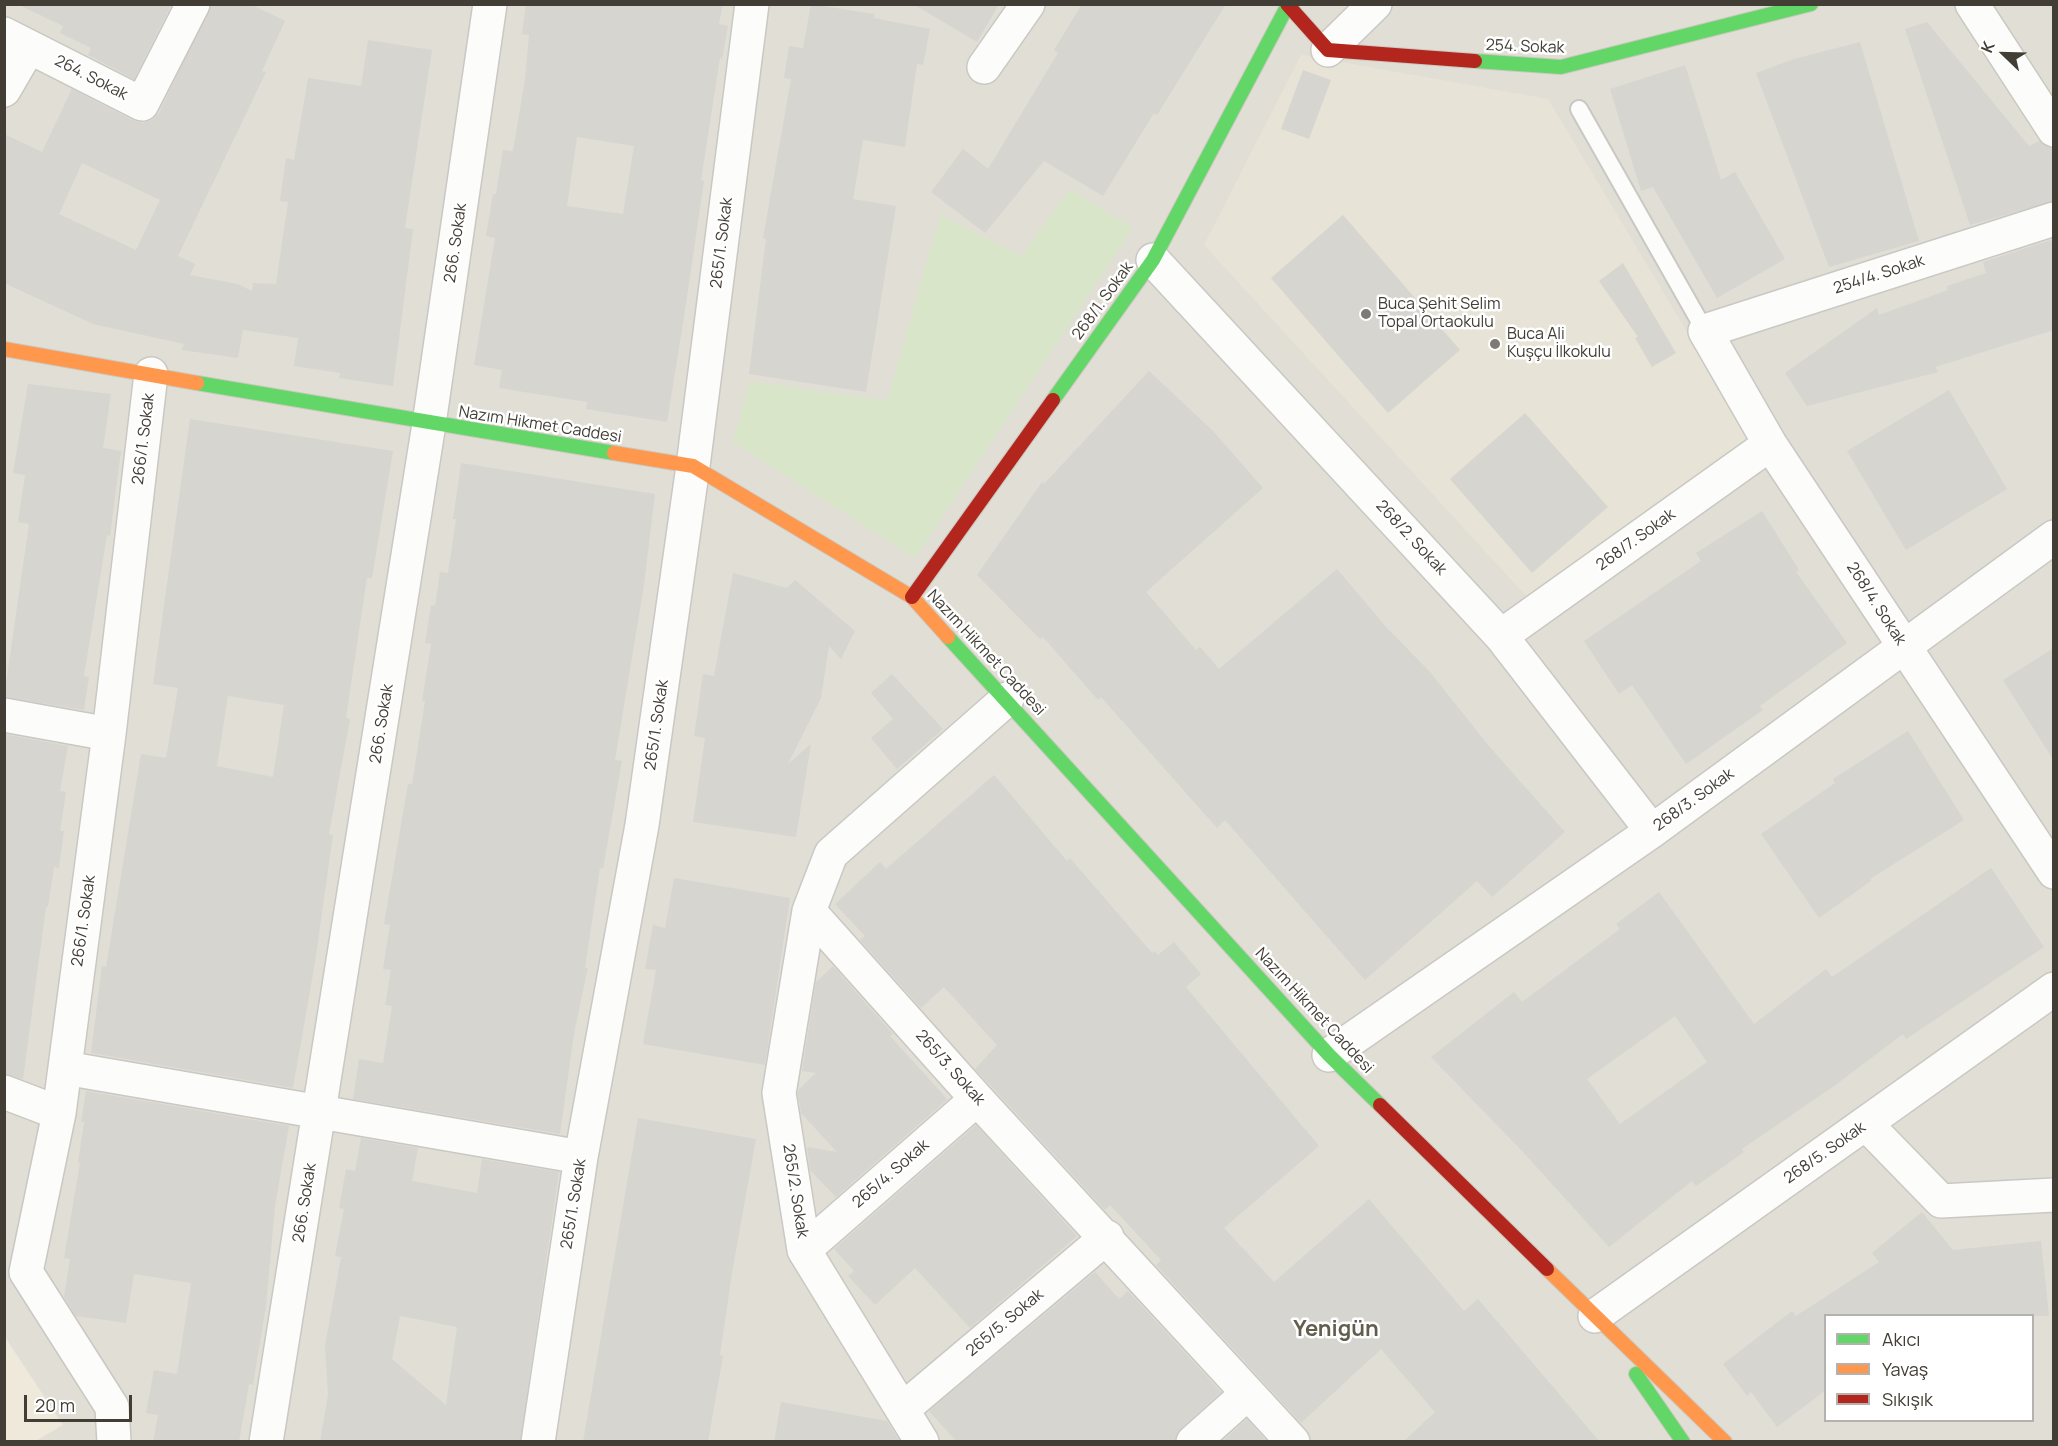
<!DOCTYPE html>
<meta charset="utf-8">
<style>
body{margin:0}
#map{position:relative;width:2058px;height:1446px;overflow:hidden;background:#edece7;font-family:Manrope,sans-serif}
canvas{display:block}
.frame{position:absolute;inset:0;border:6px solid #423e35;pointer-events:none}
.legend{position:absolute;left:1824px;top:1314px;width:210px;height:108px;box-sizing:border-box;background:#fff;border:2px solid #b3b2ae;margin:0;padding:8px 10px;list-style:none;font-size:18px;color:#423e35}
.legend li{display:flex;align-items:center;gap:12px;height:30px}
.legend b{width:30px;border:2px solid #b3b2ae}
.north{position:absolute;left:1974px;top:24px;width:60px;height:60px;-webkit-text-stroke:4px #fff;paint-order:stroke;rotate:293deg;font-size:16px;font-weight:700;line-height:24px;text-align:center;color:#423e35}
.north::after{content:'';display:block;margin:auto;width:21px;height:27px;background:#423e35;clip-path:polygon(50% 0,100% 100%,50% 72%,0 100%)}
.scale{position:absolute;left:24px;top:1395px;width:108px;height:27px;box-sizing:border-box;border:3px solid #423e35;border-top:0;padding-left:8px;font-size:18px;line-height:21px;white-space:nowrap;color:#423e35;-webkit-text-stroke:4px #fff;paint-order:stroke}
</style>
<div id="map">
<canvas width="2058" height="1446"></canvas>
<div class="frame"></div>
<ul class="legend">
<li><b style="height:8px;background:#63d668"></b>Akıcı</li>
<li><b style="height:8px;background:#ff974d"></b>Yavaş</li>
<li><b style="height:8px;background:#b3261e"></b>Sıkışık</li>
</ul>
<div class="north">K</div>
<div class="scale">20 m</div>
</div>
<script>
const context = document.querySelector('canvas').getContext('2d');
context.lineJoin = 'round';
function paint(path, color) { context.fillStyle = color; context.fill(path, 'evenodd'); }
const toPath = rows => new Path2D(rows.map(r => 'M' + r).join(''));
function trace(path, color, width, dash) { context.strokeStyle = color; context.lineWidth = width; context.lineCap = dash ? 'butt' : 'round'; context.setLineDash(dash || []); context.stroke(path); }
function drawText(font, color, halo, rows, align = 'center') {
  context.font = font + ' Manrope,sans-serif'; context.lineWidth = 5; context.setLineDash([]); context.textBaseline = 'middle'; context.strokeStyle = halo; context.fillStyle = color; for (const [text, x, y, turn = 0] of rows) {
    context.save(); context.translate(x, y); context.rotate((+turn || 0) * Math.PI / 180); context.textAlign = isNaN(turn) ? turn : align; if (halo) context.strokeText(text, 0, 0); context.fillText(text, 0, 0); context.restore();
  }
}
const residential = toPath([
 [5,5,2053,5,2053,1441,5,1442],
 [1826,1316,2032,1316,2032,1420,1826,1420]
]);
const commercial = toPath([
 [5,1337,63,1425,36,1441,5,1441]
]);
const education = toPath([
 [1301,55,1548,99,1754,444,1527,597,1204,245]
]);
const green = toPath([
 [1070,189,1133,228,915,558,733,442,750,381,887,401,940,215,1021,256]
]);
const building = toPath([
 [17,4,172,4,134,79,88,55,91,48,60,33,63,26],
 [211,4,250,4,285,21,262,71,266,72,178,256,195,264,190,275,238,284,252,291,253,283,276,284,288,202,280,201,286,158,294,160,308,78,361,86,368,40,432,50,405,228,413,229,393,386,339,378,340,373,294,366,298,338,243,330,238,358,182,350,184,344,93,324,4,283,4,134,42,152,72,89,134,121,142,123,152,120,159,113],
 [82,163,160,200,136,250,59,214],
 [526,4,723,4,719,24,728,26,722,59,720,58,701,180,704,181,684,317,667,422,586,409,587,402,499,388,502,370,474,365,495,238,486,236,493,194,496,194,503,150,513,151,525,79,529,35,522,34],
 [577,137,634,146,623,214,567,206],
 [811,4,874,14,874,18,930,29,923,65,917,64,905,147,863,140,853,199,896,206,866,392,749,374,766,239,763,238,791,79,784,78,789,46,803,48],
 [913,4,999,4,977,42],
 [1082,4,1226,4,1157,115,1154,113,1103,196,1044,161,985,233,931,192,963,149,988,169,1058,53,1054,50],
 [1927,22,2029,146,2039,141,2054,148,2054,201,1970,225,1905,29],
 [1860,42,1919,241,1829,267,1756,73,1794,59],
 [1685,65,1721,180,1735,172,1785,259,1717,298,1653,187,1641,191,1610,89],
 [1303,70,1331,80,1309,139,1281,129],
 [1343,215,1460,350,1388,413,1271,278],
 [2054,239,2054,330,1935,367,1938,372,1807,406,1785,373,1877,308,1879,315,1948,290,1947,286,1986,273,1983,262],
 [1623,263,1676,353,1652,367,1635,338,1638,337,1599,281],
 [1149,371,1212,430,1263,488,1146,592,1196,650,1200,647,1219,669,1337,569,1387,628,1430,672,1488,745,1565,832,1492,897,1477,881,1365,980,1225,820,1217,828,1101,697,1098,700,1043,637,1040,639,977,575,1042,482,1044,484],
 [28,384,111,394,103,448,121,451,110,536,107,535,84,676,89,677,84,710,4,697,29,524,18,522,25,475,13,473],
 [1949,390,2007,489,1906,550,1847,451],
 [1525,413,1608,507,1532,573,1450,479],
 [190,419,393,451,372,578,367,578,346,718,350,719,329,834,333,835,315,962,293,1088,91,1053,102,966,106,967,141,754,166,758,178,688,153,684],
 [228,696,284,705,273,777,217,766],
 [461,463,655,494,644,585,615,760,622,761,603,869,600,868,585,968,588,968,574,1033,560,1134,353,1099,359,1059,383,1063,392,1006,385,1005,391,970,383,969,390,925,384,924,408,784,412,784,425,701,422,701,431,644,425,643,431,605,435,606,440,572,448,573,456,519,453,519],
 [1762,511,1799,570,1796,572,1847,643,1760,706,1763,710,1686,764,1632,685,1619,694,1584,641,1701,561,1696,553],
 [733,573,787,588,795,580,855,631,841,659,829,646,821,698,788,764,811,744,796,837,693,822,705,738,694,736,703,674,714,676],
 [2054,648,2054,761,2003,680],
 [892,674,943,729,897,769,871,738,893,719,871,693],
 [1908,731,1964,820,1870,879,1871,881,1819,918,1761,834,1835,783,1833,779],
 [4,734,68,746,60,791,66,792,60,831,64,831,59,868,54,867,48,907,46,907,23,1079,4,1074],
 [994,775,1067,861,1070,858,1152,953,1155,951,1158,955,1174,942,1201,974,1186,987,1319,1146,1224,1228,1274,1282,1369,1199,1464,1311,1478,1299,1600,1442,1403,1442,1435,1412,1381,1349,1301,1423,1156,1265,1161,1260,1110,1205,1105,1210,991,1086,975,1069,997,1045,944,987,921,1008,860,940,865,936,835,904,880,862,886,869],
 [1991,868,2044,947,1906,1039,1903,1034,1834,1086,1742,1149,1744,1152,1696,1186,1692,1181,1609,1247,1523,1152,1431,1057,1514,992,1522,1002,1620,929,1616,924,1659,892,1754,1024,1826,969,1832,977],
 [1675,1016,1707,1062,1620,1124,1587,1079],
 [674,878,790,898,765,1065,643,1044,656,970,645,969,653,925,665,928],
 [833,966,893,1034,890,1036,947,1099,950,1097,836,1197,810,1170,807,1147,837,1152,801,1113,798,1093,799,1089,816,1073,802,1071,816,982],
 [86,1091,289,1126,275,1206,266,1306,253,1385,249,1384,239,1442,153,1442,158,1415,146,1413,154,1370,177,1374,191,1283,134,1274,126,1323,76,1316,64,1297,70,1259,64,1258,80,1163,78,1163,84,1122,81,1122],
 [638,1118,756,1139,732,1273,720,1355,723,1356,708,1442,583,1442],
 [976,1125,1077,1236,970,1328,915,1268,875,1305,848,1276,854,1271,834,1249],
 [361,1138,418,1148,412,1181,477,1193,482,1159,559,1172,520,1442,320,1442,328,1395,325,1346,341,1257,335,1256,344,1209,339,1208,346,1169,355,1171],
 [400,1316,457,1327,446,1405,392,1359],
 [1922,1212,1953,1250,2041,1241,2049,1316,1826,1316,1826,1390,1777,1427,1751,1392,1747,1396,1723,1364,1792,1311,1796,1316,1879,1262,1872,1253],
 [1095,1272,1119,1299,1128,1291,1221,1392,1181,1428,1175,1442,957,1442,929,1411],
 [781,1402,887,1421,900,1442,774,1442],
 [1247,1419,1267,1442,1222,1442]
]);
const lane = toPath([
 [1579,109,1705,331]
]);
const street = toPath([
 [1972,4,2054,130],
 [4,34,142,104,193,4],
 [1328,50,1375,4],
 [984,67,1028,4],
 [4,90,29,47],
 [2054,219,1705,331,1770,444,2054,872],
 [1153,260,1501,636,1652,831],
 [1501,636,1770,444],
 [1007,699,831,854,809,911,977,1099,1293,1442],
 [4,715,109,734],
 [809,911,779,1093,804,1250,922,1442],
 [1329,1055,1652,831,2054,537],
 [65,1068,581,1157],
 [4,1092,59,1113],
 [1866,1124,1941,1201,2054,1195],
 [804,1250,977,1099],
 [1595,1316,2054,989],
 [903,1409,1107,1237],
 [114,1442,112,1407,26,1272,59,1113,109,734,151,374],
 [266,1442,429,424,490,4],
 [538,1442,581,1157,642,825,693,466,752,4],
 [1193,1442,1248,1393]
]);
const fast = toPath([
 [1475,61,1561,67,1811,4],
 [197,383,614,453],
 [1053,400,1153,260,1288,5],
 [948,637,1329,1055,1380,1105],
 [1636,1374,1683,1442]
]);
const slow = toPath([
 [4,349,197,383],
 [614,453,693,466,912,597,948,637],
 [1547,1269,1725,1442]
]);
const jam = toPath([
 [1287,4,1328,50,1475,61],
 [912,597,1053,400],
 [1380,1105,1547,1269]
]);
const markers = [
 [1366,314,6,"#7e7b73"],
 [1495,344,6,"#7e7b73"]
];
const streetNames = [
 ["254. Sokak",1525,47,2],
 ["264. Sokak",91,78,27],
 ["266. Sokak",456,243,-82],
 ["265/1. Sokak",722,243,-83],
 ["254/4. Sokak",1879,275,-18],
 ["268/1. Sokak",1103,301,-54],
 ["Nazım Hikmet Caddesi",540,425,9],
 ["266/1. Sokak",144,439,-83],
 ["268/2. Sokak",1411,538,47],
 ["268/7. Sokak",1636,540,-36],
 ["268/4. Sokak",1876,604,57],
 ["Nazım Hikmet Caddesi",986,653,47],
 ["266. Sokak",382,724,-81],
 ["265/1. Sokak",657,725,-82],
 ["268/3. Sokak",1694,800,-36],
 ["266/1. Sokak",84,921,-82],
 ["Nazım Hikmet Caddesi",1314,1011,47],
 ["265/3. Sokak",950,1068,48],
 ["268/5. Sokak",1825,1153,-35],
 ["265/4. Sokak",891,1174,-41],
 ["265/2. Sokak",795,1191,81],
 ["266. Sokak",305,1203,-81],
 ["265/1. Sokak",574,1204,-81],
 ["265/5. Sokak",1005,1323,-40]
];
const poiNames = [
 ["Buca Şehit Selim",1378,305],
 ["Topal Ortaokulu",1378,323],
 ["Buca Ali",1507,335],
 ["Kuşçu İlkokulu",1507,353]
];
const districtNames = [
 ["Yenigün",1336,1330]
];
paint(residential, '#e1ded5');
paint(commercial, '#efe9db');
paint(education, '#e7e4d7');
paint(green, '#d8e5c9');
paint(building, '#d6d5d0');
trace(lane, '#c9c8c3', 20);
trace(street, '#c9c8c3', 36);
trace(fast, '#cbc9bf', 16);
trace(slow, '#cbc9bf', 16);
trace(jam, '#cbc9bf', 16);
trace(lane, '#fcfcfb', 16);
trace(street, '#fcfcfb', 33);
trace(fast, '#63d668', 14);
trace(slow, '#ff974d', 14);
trace(jam, '#b3261e', 14);
for (const [x, y, r, color] of markers) { const dot = new Path2D(); dot.arc(x, y, r, 0, 2 * Math.PI); context.fillStyle = color; context.fill(dot); trace(dot, '#fff', 2); }
drawText('16px', '#423e35', '#fff', streetNames);
drawText('16px', '#423e35', '#fff', poiNames, 'left');
drawText('bold 22px', '#635d4d', '#fff', districtNames);
</script>
